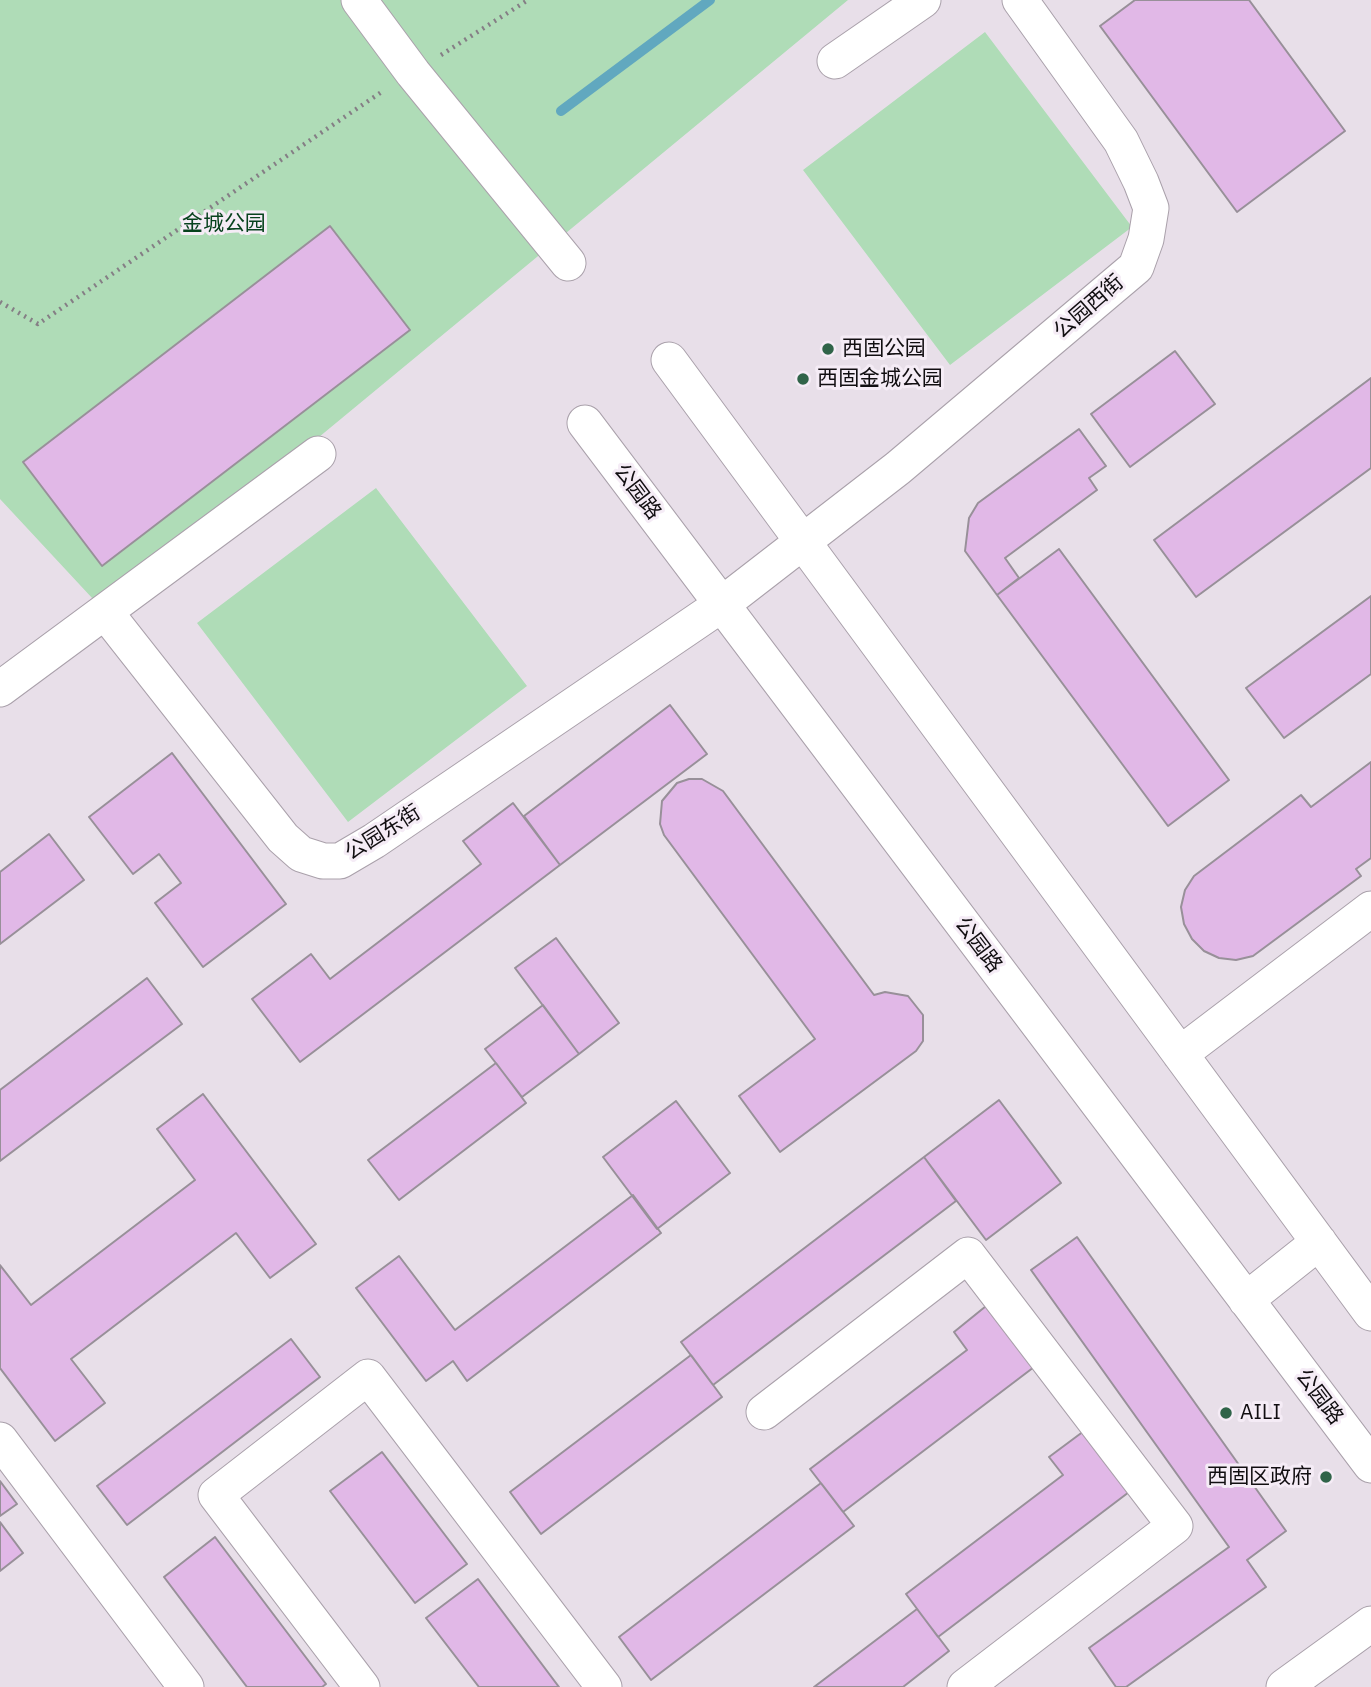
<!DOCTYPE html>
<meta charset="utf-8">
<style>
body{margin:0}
canvas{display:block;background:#e8dfe9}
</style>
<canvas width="1371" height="1687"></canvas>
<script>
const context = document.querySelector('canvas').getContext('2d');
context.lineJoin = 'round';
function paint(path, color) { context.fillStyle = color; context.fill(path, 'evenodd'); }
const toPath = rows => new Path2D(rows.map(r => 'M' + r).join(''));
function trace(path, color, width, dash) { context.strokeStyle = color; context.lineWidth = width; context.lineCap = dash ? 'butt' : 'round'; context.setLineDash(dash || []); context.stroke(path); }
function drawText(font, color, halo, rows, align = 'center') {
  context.font = font + ' "IBM Plex Sans","Noto Sans SC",sans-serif'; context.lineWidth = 6; context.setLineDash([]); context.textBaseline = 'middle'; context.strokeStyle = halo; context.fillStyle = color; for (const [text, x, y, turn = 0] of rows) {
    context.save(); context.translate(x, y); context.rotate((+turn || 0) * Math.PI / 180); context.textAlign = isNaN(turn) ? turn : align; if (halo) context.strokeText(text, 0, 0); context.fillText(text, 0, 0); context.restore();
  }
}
const green = toPath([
 [0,0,848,0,106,613,0,499],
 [985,32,1132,227,950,365,803,170],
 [376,488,527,686,348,822,197,623]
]);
const stream = toPath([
 [561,111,710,0]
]);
const building = toPath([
 [1135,0,1249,0,1345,131,1237,212,1100,26,1135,0],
 [330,226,410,330,102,566,23,462,330,226],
 [1175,351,1215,404,1130,467,1091,414,1175,351],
 [1371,378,1371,468,1196,597,1154,540,1371,378],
 [1079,429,1106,466,1089,478,1097,490,1005,558,1019,578,997,595,965,551,969,518,978,503,1079,429],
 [1059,549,1229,780,1168,826,997,595,1059,549],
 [1371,596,1371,674,1284,738,1246,688,1371,596],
 [670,705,707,754,560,865,524,816,670,705],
 [172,753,286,904,203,967,155,903,181,883,159,854,133,874,89,817,172,753],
 [1371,762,1371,858,1356,869,1361,876,1253,956,1236,960,1219,958,1204,951,1192,939,1184,924,1181,907,1185,890,1194,876,1301,795,1311,807,1371,762],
 [689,779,702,779,723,791,874,995,885,992,908,996,923,1015,923,1041,916,1051,780,1152,739,1096,815,1039,664,835,660,824,662,801,677,783,689,779],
 [513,803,560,865,300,1062,252,999,311,954,330,979,481,864,463,841,513,803],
 [49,834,84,880,0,944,0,872,49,834],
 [556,938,619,1023,579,1054,515,968,556,938],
 [147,978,182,1024,0,1161,0,1090,147,978],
 [543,1005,579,1054,522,1097,485,1049,543,1005],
 [496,1063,526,1103,399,1200,368,1160,496,1063],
 [203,1094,316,1244,270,1278,236,1233,71,1359,105,1403,55,1441,0,1368,0,1265,31,1305,195,1180,157,1129,203,1094],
 [999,1100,1061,1183,986,1240,924,1157,999,1100],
 [676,1101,730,1173,657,1229,603,1157,676,1101],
 [924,1157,956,1201,713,1385,681,1342,924,1157],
 [633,1195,661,1233,467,1381,453,1361,426,1381,356,1288,399,1256,455,1330,633,1195],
 [1077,1237,1286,1531,1247,1560,1266,1587,1126,1687,1116,1687,1089,1648,1229,1547,1031,1270,1077,1237],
 [991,1302,1038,1364,843,1512,810,1469,967,1350,954,1332,991,1302],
 [291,1339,320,1377,127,1525,97,1486,291,1339],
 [691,1355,722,1397,541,1534,510,1492,691,1355],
 [1088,1428,1133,1489,938,1637,906,1594,1063,1475,1049,1457,1088,1428],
 [382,1452,467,1564,415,1603,330,1491,382,1452],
 [0,1481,17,1504,0,1516,0,1481],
 [821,1483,854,1526,651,1680,619,1637,821,1483],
 [0,1522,23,1553,0,1571,0,1522],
 [215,1537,326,1684,322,1687,247,1687,164,1577,215,1537],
 [478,1579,559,1687,479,1687,426,1618,478,1579],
 [917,1609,949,1651,903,1687,814,1687,917,1609]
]);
const path = toPath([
 [441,55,528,0],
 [0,302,38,324,383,91]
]);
const minor = toPath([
 [359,0,413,73,568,263],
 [835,61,923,0],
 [669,360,1371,1313],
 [585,423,1371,1465],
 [106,613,283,838,301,854,323,861,340,861,374,841,721,605,898,468,1136,267,1146,239,1151,208,1141,182,1121,141,1020,0],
 [0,689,318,454],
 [1180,1054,1371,909],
 [1246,1300,1319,1242],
 [764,1412,968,1255,1175,1526,965,1687],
 [0,1440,186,1687],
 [362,1687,216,1495,368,1377,604,1687],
 [1284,1687,1371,1624]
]);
const markers = [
 [828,349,7,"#306449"],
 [803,379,7,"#306449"],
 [1226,1413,7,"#306449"],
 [1326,1477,7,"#306449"]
];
const parkNames = [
 ["金城公园",224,224]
];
const streetNames = [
 ["公园西街",1089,307,-41],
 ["公园路",637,492,53],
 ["公园东街",383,833,-32],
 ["公园路",978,945,53],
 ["公园路",1319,1397,53]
];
const poiNames = [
 ["西固公园",842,349],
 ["西固金城公园",817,379],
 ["AILI",1240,1413],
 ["西固区政府",1312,1477,"right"]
];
paint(green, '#afdcb7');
trace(stream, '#61a8bf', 10);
paint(building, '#e1b8e7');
trace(building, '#989099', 2);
trace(minor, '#aaa1ab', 37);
trace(path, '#857e85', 4.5, [2, 5]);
trace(minor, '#fff', 35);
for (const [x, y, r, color] of markers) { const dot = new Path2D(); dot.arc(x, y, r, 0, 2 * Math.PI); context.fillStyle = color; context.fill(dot); trace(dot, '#f5ecf6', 2.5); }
drawText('21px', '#07421d', '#f5ecf6', parkNames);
drawText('21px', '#110e11', '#f5ecf6', streetNames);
drawText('21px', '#110e11', '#f5ecf6', poiNames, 'left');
</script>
